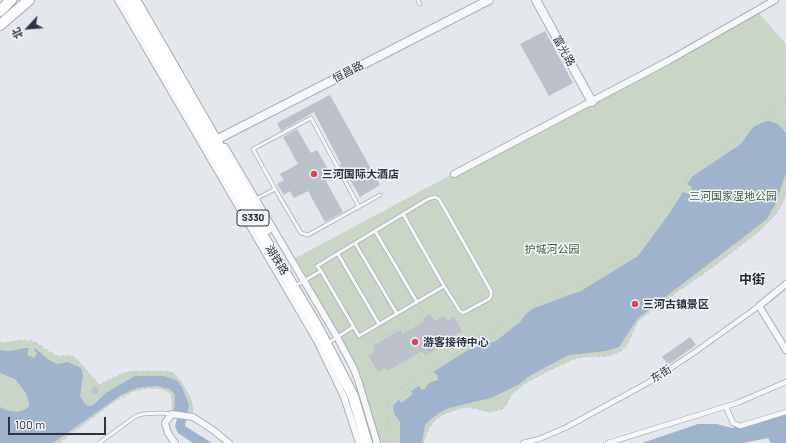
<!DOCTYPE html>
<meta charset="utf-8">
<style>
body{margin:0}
#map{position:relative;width:786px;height:443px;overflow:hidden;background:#e4e7ec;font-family:Barlow,"Noto Sans SC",sans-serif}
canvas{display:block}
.north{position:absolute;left:8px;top:8px;width:40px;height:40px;-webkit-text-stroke:3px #f4f6f9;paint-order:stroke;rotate:244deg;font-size:11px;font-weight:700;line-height:16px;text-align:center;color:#2b3445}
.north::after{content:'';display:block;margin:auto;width:14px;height:18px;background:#2b3445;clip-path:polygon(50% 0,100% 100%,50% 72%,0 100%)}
.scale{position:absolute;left:8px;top:417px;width:98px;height:18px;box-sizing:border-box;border:2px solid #2b3445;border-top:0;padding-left:5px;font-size:12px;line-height:14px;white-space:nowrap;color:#2b3445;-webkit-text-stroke:3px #f4f6f9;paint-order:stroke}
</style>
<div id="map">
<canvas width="786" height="443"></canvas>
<div class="north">北</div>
<div class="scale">100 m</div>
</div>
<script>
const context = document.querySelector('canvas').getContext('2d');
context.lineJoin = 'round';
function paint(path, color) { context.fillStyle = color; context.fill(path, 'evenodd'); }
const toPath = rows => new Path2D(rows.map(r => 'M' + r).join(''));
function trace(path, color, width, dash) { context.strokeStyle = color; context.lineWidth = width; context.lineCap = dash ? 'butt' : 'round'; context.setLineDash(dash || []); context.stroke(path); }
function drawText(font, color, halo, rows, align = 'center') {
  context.font = font + ' Barlow,"Noto Sans SC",sans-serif'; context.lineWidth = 3; context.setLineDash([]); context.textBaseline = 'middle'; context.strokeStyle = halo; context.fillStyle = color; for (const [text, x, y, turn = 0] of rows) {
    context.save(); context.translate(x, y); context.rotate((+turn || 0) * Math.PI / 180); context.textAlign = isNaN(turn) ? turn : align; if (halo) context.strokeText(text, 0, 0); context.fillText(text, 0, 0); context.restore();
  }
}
const green = toPath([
 [757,11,786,44,786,189,784,200,776,214,757,233,713,267,657,306,638,321,627,345,619,352,608,356,582,357,574,359,550,370,527,382,512,394,506,405,502,409,490,412,468,407,461,408,444,414,435,420,429,428,423,443,377,443,359,383,292,260],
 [23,340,35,342,56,356,73,356,82,365,99,385,121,374,133,371,168,371,172,372,180,380,191,399,193,408,193,417,172,414,172,398,170,393,162,389,149,388,134,391,119,398,59,443,0,443,0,343]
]);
const water = toPath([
 [766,121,770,121,778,124,786,133,786,173,775,205,767,219,758,226,638,318,619,347,606,351,569,355,531,375,518,385,491,398,449,408,439,413,430,420,425,425,422,443,400,443,400,422,395,415,393,408,393,406,399,400,401,403,413,394,411,391,419,386,421,389,424,390,429,383,438,380,437,375,433,372,468,350,496,341,520,322,526,314,534,308,581,291,638,256,669,214,683,192,689,194,692,187,687,184,693,176,741,144,750,131,755,126],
 [25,348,29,348,27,355,35,358,37,352,34,351,35,348,49,360,57,364,68,362,81,368,83,375,80,396,85,404,88,406,93,405,107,392,135,376,164,376,176,380,182,387,189,405,185,426,212,443,193,443,178,433,175,427,178,414,174,412,175,395,172,391,169,389,157,386,137,388,121,395,53,443,0,443,0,407,9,411,18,412,26,409,29,406,29,403,26,393,15,379,0,373,0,350,10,351],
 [786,414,786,443,771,443,768,438,743,443,642,443,698,424,717,424,732,428]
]);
const building = toPath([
 [545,31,573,83,549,96,520,44],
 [330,95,380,185,360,197,344,169,343,170,340,165,341,164,314,112,281,131,277,123],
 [297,129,311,153,317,150,329,171,334,168,337,173,327,179,327,180,326,181,343,212,325,222,308,191,294,198,290,191,284,195,277,184,284,180,280,174,298,164,283,137],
 [430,314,435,321,444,316,448,321,454,317,462,331,455,335,456,337,425,356,422,351,387,371,385,368,378,372,368,355,374,352,373,350,375,349,373,346,400,330,403,334,425,321,423,318],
 [690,337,696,345,668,365,662,357],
 [94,386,99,390,96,395,91,392]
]);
const path = toPath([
 [769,113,779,118,786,125],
 [399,318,428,371],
 [382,328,412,381],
 [369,337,372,343,423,314,419,306],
 [0,343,30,340,37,343,56,356,73,356,82,365,99,385,121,374,133,371,168,371,176,375,183,385,191,399,193,411],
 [59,443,111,403,134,391,149,388,158,388,165,390,170,393,172,398,172,408],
 [391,443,387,409,390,399,394,393,499,326,541,301,621,261,629,255,670,204,687,178,694,170,715,155,786,98],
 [423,443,429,428,435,420,444,414,461,408,468,407,490,412,502,409,506,405,512,394,527,382,550,370,574,359,582,357,608,356,623,350,627,345,638,321,657,306,713,267,757,233,776,214,784,200,786,189]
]);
const service = toPath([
 [418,0,420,4],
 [275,189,253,149,311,118,359,207],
 [256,199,275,189,301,233,308,235,380,195],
 [375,231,417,302],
 [355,243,397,314],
 [338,254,379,324],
 [321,271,317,266,428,199,435,197,439,199,491,291,491,296,489,299,463,313,460,311,444,286],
 [295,286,321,271,359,336,444,286,403,214],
 [328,343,353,327],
 [99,443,136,416,143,414,160,413,172,414]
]);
const pedestrian = toPath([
 [726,407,733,423,740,426,786,412],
 [523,443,539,439,565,428,653,380,695,352,759,306],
 [608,443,737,403,786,382]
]);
const minor = toPath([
 [118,0,317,341,344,397,359,443],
 [225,147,337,337,354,369,359,383,377,443],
 [454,174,668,61,775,0],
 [786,284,759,306,786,350],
 [175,443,168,433,165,423,167,420,172,414,193,417,213,430,229,443]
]);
const tertiary = toPath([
 [536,0,592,102],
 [210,143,489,0]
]);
const primary = toPath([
 [125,0,208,144,318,328,353,396,367,443],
 [135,0,267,229],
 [0,11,11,0],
 [0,25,29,0]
]);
const markers = [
 [314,174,4,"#d1495b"],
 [635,304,4,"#d1495b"],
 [415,342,4,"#d1495b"]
];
const shields = [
 [253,218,32]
];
const shieldNames = [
 ["S330",253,218]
];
const streetNames = [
 ["富光路",564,51,61],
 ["恒昌路",348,72,-27],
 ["湖铁路",277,260,59],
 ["东街",661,374,-32]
];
const poiNames = [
 ["三河国际大酒店",322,174],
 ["三河古镇景区",643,304],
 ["游客接待中心",423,342]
];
const parkNames = [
 ["三河国家湿地公园",733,196],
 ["护城河公园",552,249]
];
const quarterNames = [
 ["中街",752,280]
];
paint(green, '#c9d6c5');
paint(water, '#9fb4cc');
paint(building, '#bbc0ca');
trace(service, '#a9aeb7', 4.5);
trace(pedestrian, '#a9aeb7', 6);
trace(minor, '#a9aeb7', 8);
trace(tertiary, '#a9aeb7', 10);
trace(primary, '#a3abb8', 12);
trace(path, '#c2c5cb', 1, [3, 3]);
trace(service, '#f7f8fa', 3);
trace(pedestrian, '#f7f8fa', 4.5);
trace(minor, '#f7f8fa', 6);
trace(tertiary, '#f7f8fa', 8);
trace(primary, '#fff', 10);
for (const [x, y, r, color] of markers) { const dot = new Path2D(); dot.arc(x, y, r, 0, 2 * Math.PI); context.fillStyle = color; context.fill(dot); trace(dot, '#f4f6f9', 1.5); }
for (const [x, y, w] of shields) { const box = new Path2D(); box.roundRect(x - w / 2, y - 8, w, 16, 3); context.fillStyle = '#f4f6f9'; context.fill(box); trace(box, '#2b3445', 1); }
drawText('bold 10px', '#2b3445', null, shieldNames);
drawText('11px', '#2b3445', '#f4f6f9', streetNames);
drawText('bold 11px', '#2b3445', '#f4f6f9', poiNames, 'left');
drawText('11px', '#3f6138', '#f4f6f9', parkNames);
drawText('bold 13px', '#1d2536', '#f4f6f9', quarterNames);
</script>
